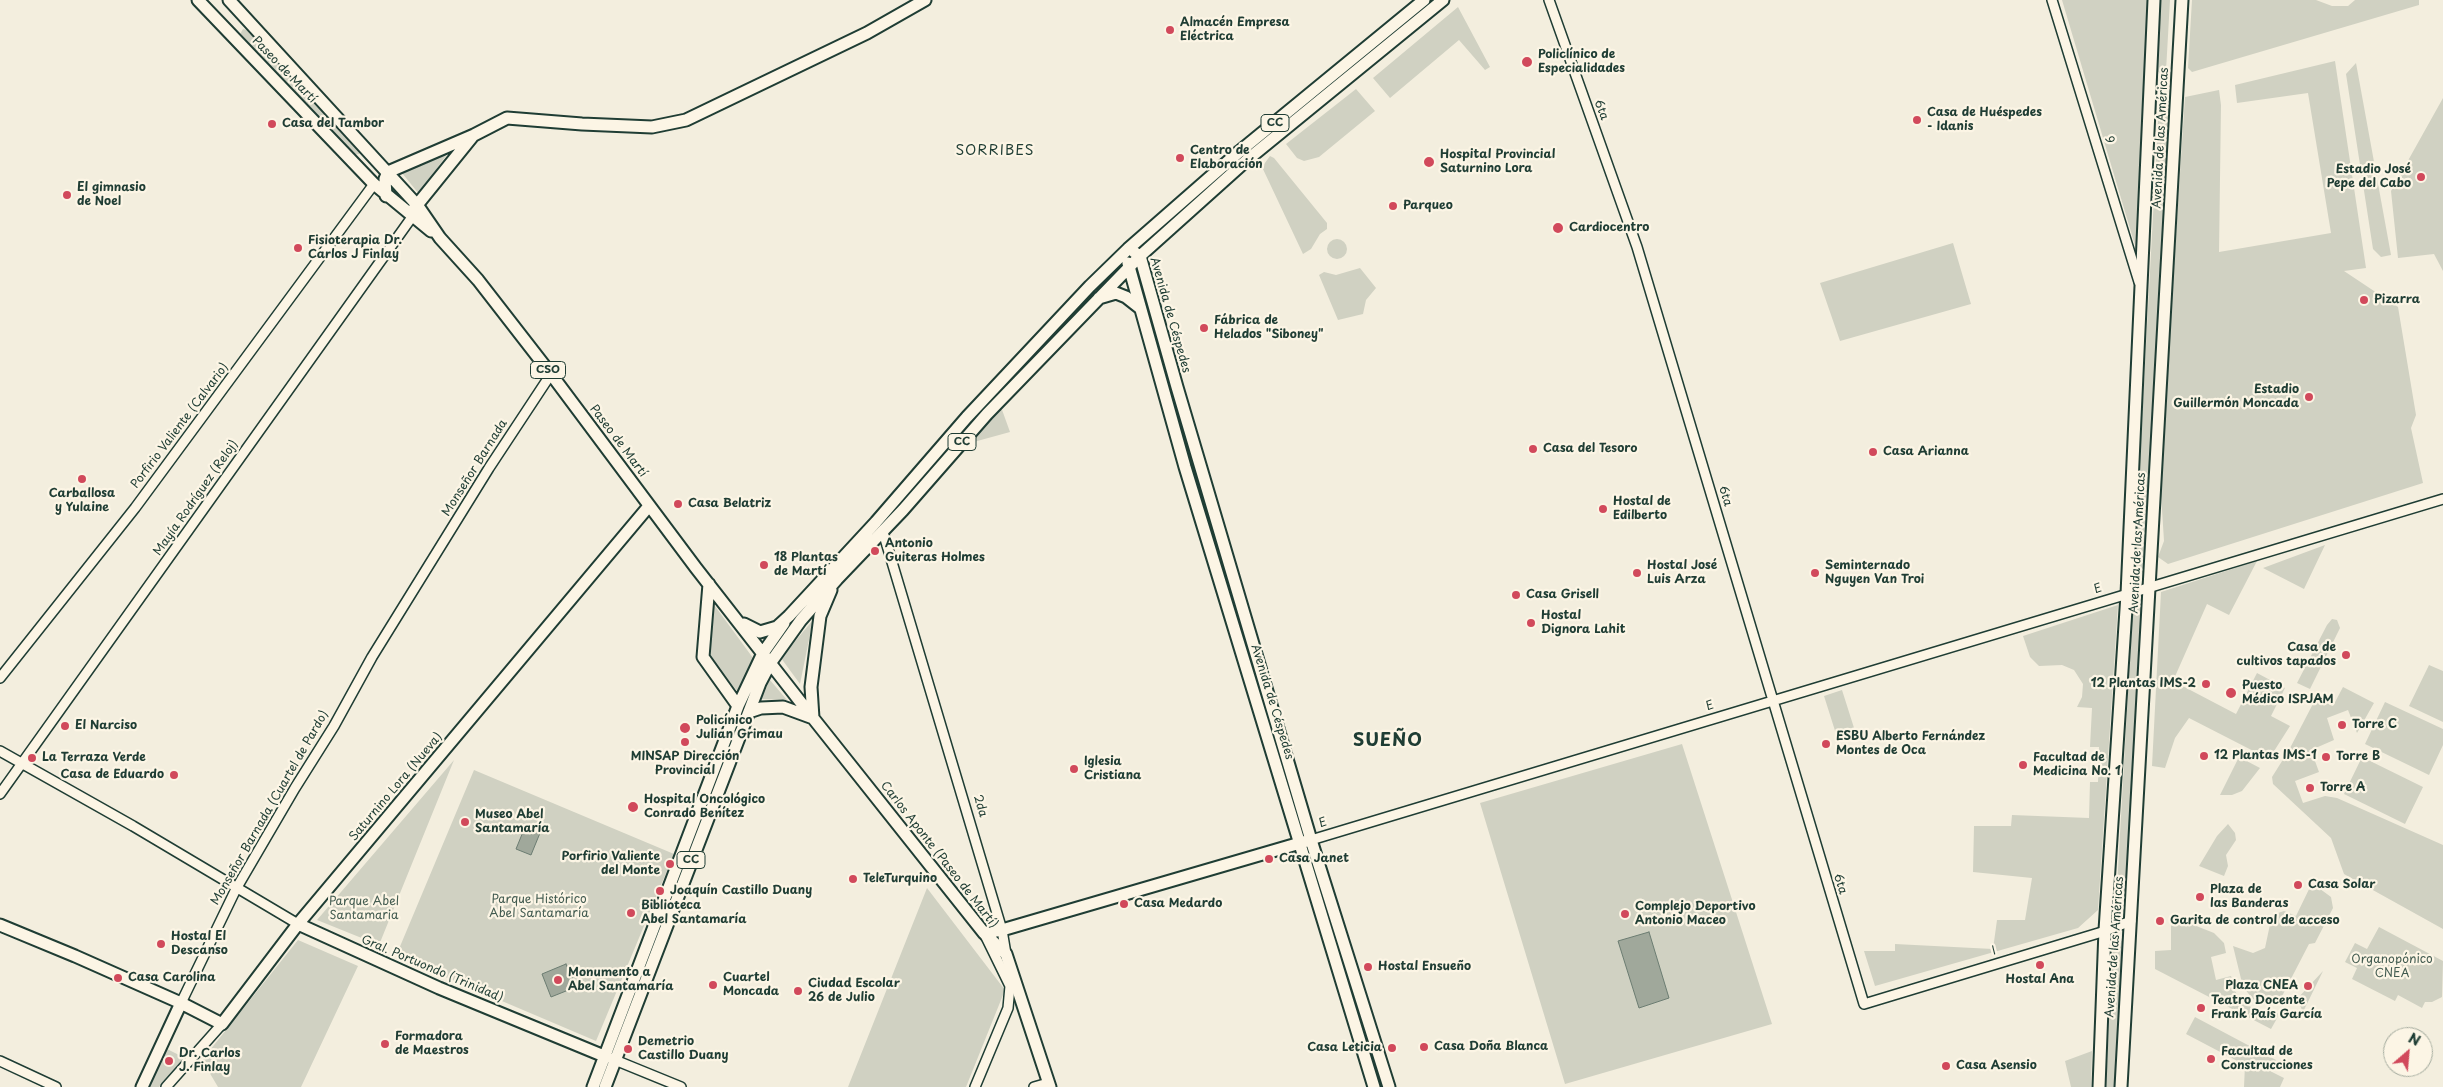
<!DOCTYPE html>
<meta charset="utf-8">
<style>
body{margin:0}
#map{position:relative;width:2443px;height:1087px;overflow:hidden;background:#f3eede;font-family:"Playpen Sans",sans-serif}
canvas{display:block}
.north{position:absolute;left:2383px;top:1027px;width:50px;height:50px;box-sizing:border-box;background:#fcf5e5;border:1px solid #a4ab9e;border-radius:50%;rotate:27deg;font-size:14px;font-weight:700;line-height:20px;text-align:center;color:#1f3d34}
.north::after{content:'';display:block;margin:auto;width:18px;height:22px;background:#d1495b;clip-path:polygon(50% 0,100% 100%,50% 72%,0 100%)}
</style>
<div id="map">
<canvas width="2443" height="1087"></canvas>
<div class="north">N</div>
</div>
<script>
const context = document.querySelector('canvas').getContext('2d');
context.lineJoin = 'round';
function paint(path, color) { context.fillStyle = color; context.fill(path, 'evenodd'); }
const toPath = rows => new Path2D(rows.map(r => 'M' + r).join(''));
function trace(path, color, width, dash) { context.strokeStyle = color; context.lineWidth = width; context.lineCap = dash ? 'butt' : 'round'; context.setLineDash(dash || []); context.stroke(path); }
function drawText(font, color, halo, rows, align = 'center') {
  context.font = font + ' "Playpen Sans",sans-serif'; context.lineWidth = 4.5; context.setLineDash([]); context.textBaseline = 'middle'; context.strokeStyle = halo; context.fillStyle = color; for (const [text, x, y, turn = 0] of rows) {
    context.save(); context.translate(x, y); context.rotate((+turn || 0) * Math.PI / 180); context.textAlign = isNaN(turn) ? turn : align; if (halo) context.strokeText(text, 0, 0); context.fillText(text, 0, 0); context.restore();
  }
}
const green = toPath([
 [2062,0,2149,0,2137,252],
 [2161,0,2170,0,2166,71,2162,74,2157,71],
 [2192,0,2316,0,2332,6,2348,6,2355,0,2419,0,2419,5,2192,72,2188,68],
 [1458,7,1490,67,1485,70,1459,40,1390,98,1373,78],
 [243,29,250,31,361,151,359,154,353,155,239,36],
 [2335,61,2366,268,2344,271,2398,307,2416,415,2411,428,2423,483,2168,564,2158,557,2164,541,2160,478,2185,97,2219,90,2221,105,2219,252,2331,233,2308,93,2237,103,2235,85],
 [2356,63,2391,255,2381,257,2373,249,2346,74],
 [1356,89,1375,111,1319,157,1304,161,1297,158,1286,144],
 [2443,98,2443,271,2434,254,2398,258,2391,191],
 [2164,99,2169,101,2170,105,2146,570,2140,575,2134,569,2159,104],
 [450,150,419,194,402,173],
 [1270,156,1274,158,1327,223,1327,229,1320,234,1311,249,1303,254,1262,167],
 '1327 249a10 10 0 1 1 20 0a10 10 0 1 1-20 0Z',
 [1953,243,1971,304,1840,341,1820,283],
 [1360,268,1376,288,1366,300,1363,314,1338,320,1319,275,1324,272,1336,275],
 [1001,407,1010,432,970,443],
 [2325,545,2304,589,2263,568],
 [2257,561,2229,615,2207,604,2173,681,2236,714,2257,673,2285,688,2271,716,2290,726,2269,759,2189,718,2175,738,2165,768,2152,766,2161,592],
 [2138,600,2143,603,2127,889,2123,892,2117,887,2133,604],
 [712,602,753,658,739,693,706,654],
 [2118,605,2098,910,2078,928,1875,986,1864,951,1895,951,1895,944,1993,949,1997,920,2025,920,2032,878,1973,872,1974,826,2011,826,2012,815,2089,818,2090,782,2098,782,2099,747,2090,747,2092,708,2077,707,2082,697,2083,684,2074,670,2062,665,2039,666,2030,657,2023,636],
 [2332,619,2337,620,2340,628,2310,689,2297,683,2327,625],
 [813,620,800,684,781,658],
 [2429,665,2443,671,2443,722,2409,706],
 [770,680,787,700,761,699],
 [2343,687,2374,703,2357,733,2348,710,2327,718,2334,740,2311,750,2319,772,2295,781,2303,803,2325,796,2337,798,2443,845,2443,929,2344,874,2331,838,2273,784,2272,777,2289,750,2316,698,2333,706],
 [1842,690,1855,731,1837,737,1824,696],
 [2385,702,2443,729,2443,745,2429,775,2365,744],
 [1682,744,1772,1024,1565,1084,1480,803],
 [2239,757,2260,768,2242,791,2232,795,2220,795],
 [2362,757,2423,787,2405,824,2344,794],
 [454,760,379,945,317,920],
 [474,770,674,854,596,1041,396,956],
 [2228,824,2235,833,2236,840,2226,855,2228,866,2224,876,2199,866,2217,836],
 [2312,883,2331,897,2333,908,2315,943,2309,944,2280,1000,2280,1005,2266,1005,2253,999,2243,987,2233,946,2253,953,2265,948,2272,915,2284,911,2296,916],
 [927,888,1005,990,966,1087,848,1087],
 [2171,916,2214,933,2224,943,2226,953,2211,957,2216,980,2231,976,2235,991,2243,1003,2263,1013,2280,1013,2271,1029,2155,969,2155,951,2171,950],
 [2379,927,2443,961,2442,997,2432,1002,2425,1002,2422,1008,2398,995,2395,1001,2352,979,2357,968,2345,962,2355,943,2367,949],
 [2118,939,2124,942,2117,1087,2106,1087,2113,943],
 [298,940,358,966,301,1087,218,1087,202,1060],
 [2323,971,2303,1012,2297,999],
 [2195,1017,2276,1060,2270,1071,2284,1078,2280,1087,2244,1087,2245,1065,2186,1034],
 [163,1047,185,1058,159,1087,145,1087],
 [2092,1051,2091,1087,2071,1087,2065,1061]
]);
const water = toPath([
 [525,827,540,833,531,855,516,849,525,827],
 [1649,932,1669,998,1639,1008,1618,941,1649,932],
 [566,964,576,987,551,997,542,974,566,964]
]);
const minor = toPath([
 [1549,0,1637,247,1864,1004,2102,932,2131,921],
 [2052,0,2139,282],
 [883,532,1002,930,1006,954],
 [0,678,135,508,374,184],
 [0,751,133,826,298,924],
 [0,794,412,217],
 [1311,840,2443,499],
 [181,1003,236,889,295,788,334,726,372,657,489,468,551,374],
 [610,1058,681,1087],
 [0,1061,56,1087],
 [166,1087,222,1024],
 [975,1087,1008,1008,1010,986,986,937],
 [1034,1087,1048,1083]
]);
const major = toPath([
 [198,0,374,184,431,231],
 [229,0,418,206,440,238,478,280,551,374,696,568,813,718,984,933,1006,954,1050,1087],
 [386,196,385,179,388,172,474,135,507,118,582,124,652,127,686,120,867,33,925,0],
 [413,210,472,137],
 [1134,252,1140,256,1177,387,1311,840,1389,1087],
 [1128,263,1185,467,1374,1087],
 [1099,298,1116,293,1126,297,1140,308],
 [709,584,703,657,738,706],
 [744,624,760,632,777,627,789,616,876,522,967,417,1090,286,1128,249,1240,151,1424,0],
 [749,712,761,708,783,707,813,718,811,687,820,616,831,590],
 [298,924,439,988,604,1056],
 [0,925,75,956,181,1003,222,1024,298,924,649,506],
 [984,933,1002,930,1307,841],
 [142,1087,181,1003],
 [593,1087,738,706,763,653,784,623],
 [605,1087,760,683,771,662,801,620,837,579,903,510,987,414,1140,256,1247,160,1443,0],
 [2099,1087,2105,930,2127,594,2154,0],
 [2121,1087,2182,0]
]);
const markers = [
 [1170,30,5,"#d1495b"],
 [1527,62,6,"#d1495b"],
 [1917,120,5,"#d1495b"],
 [272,124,5,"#d1495b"],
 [1180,158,5,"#d1495b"],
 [1429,162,6,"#d1495b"],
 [2421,177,5,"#d1495b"],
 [67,195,5,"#d1495b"],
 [1393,206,5,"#d1495b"],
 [1558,228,6,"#d1495b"],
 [298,248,5,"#d1495b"],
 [2364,300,5,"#d1495b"],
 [1204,328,5,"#d1495b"],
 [2309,397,5,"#d1495b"],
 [1533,449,5,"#d1495b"],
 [1873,452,5,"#d1495b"],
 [82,479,5,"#d1495b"],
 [678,504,5,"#d1495b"],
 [1603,509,5,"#d1495b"],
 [875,551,5,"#d1495b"],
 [764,565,5,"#d1495b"],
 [1637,573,5,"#d1495b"],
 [1815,573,5,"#d1495b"],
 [1516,595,5,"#d1495b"],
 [1531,623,5,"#d1495b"],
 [2346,655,5,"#d1495b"],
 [2206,684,5,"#d1495b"],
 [2231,693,6,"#d1495b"],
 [2342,725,5,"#d1495b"],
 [65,726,5,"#d1495b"],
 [685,728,6,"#d1495b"],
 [685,742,5,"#d1495b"],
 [1826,744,5,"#d1495b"],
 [2204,756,5,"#d1495b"],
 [2326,757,5,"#d1495b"],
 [32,758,5,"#d1495b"],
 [2023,765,5,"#d1495b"],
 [1074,769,5,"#d1495b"],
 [174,775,5,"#d1495b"],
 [2310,788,5,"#d1495b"],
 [633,807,6,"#d1495b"],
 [465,822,5,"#d1495b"],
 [1269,859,5,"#d1495b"],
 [670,864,5,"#d1495b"],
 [853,879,5,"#d1495b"],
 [2298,885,5,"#d1495b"],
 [660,891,5,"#d1495b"],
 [2200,897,5,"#d1495b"],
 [1124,904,5,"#d1495b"],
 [631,913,5,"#d1495b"],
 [1625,914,5,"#d1495b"],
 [2160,921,5,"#d1495b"],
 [161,944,5,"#d1495b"],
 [2040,965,5,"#d1495b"],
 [1368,967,5,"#d1495b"],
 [118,978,5,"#d1495b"],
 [558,980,5,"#d1495b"],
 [713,985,5,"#d1495b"],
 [2308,986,5,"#d1495b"],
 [798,991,5,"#d1495b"],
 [2201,1008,5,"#d1495b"],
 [385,1044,5,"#d1495b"],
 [1424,1047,5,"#d1495b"],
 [1392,1048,5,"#d1495b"],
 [628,1049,5,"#d1495b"],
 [2211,1059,5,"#d1495b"],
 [169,1061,5,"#d1495b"],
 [1946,1066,5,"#d1495b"]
];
const shields = [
 [1275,123,28],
 [548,370,35],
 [962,442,28],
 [691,860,28]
];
const shieldNames = [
 ["CC",1275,123],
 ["CSO",548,370],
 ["CC",962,442],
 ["CC",691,860]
];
const poiNames = [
 ["Almacén Empresa",1180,23],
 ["Eléctrica",1180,37],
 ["Policlínico de",1538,55],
 ["Especialidades",1538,69],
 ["Casa de Huéspedes",1927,113],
 ["- Idanis",1927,127],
 ["Casa del Tambor",282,124],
 ["Centro de",1190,151],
 ["Elaboración",1190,165],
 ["Hospital Provincial",1440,155],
 ["Saturnino Lora",1440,169],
 ["Estadio José",2411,170,"right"],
 ["Pepe del Cabo",2411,184,"right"],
 ["El gimnasio",77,188],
 ["de Noel",77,202],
 ["Parqueo",1403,206],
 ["Cardiocentro",1569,228],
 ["Fisioterapia Dr.",308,241],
 ["Carlos J Finlay",308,255],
 ["Pizarra",2374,300],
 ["Fábrica de",1214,321],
 ["Helados \"Siboney\"",1214,335],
 ["Estadio",2299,390,"right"],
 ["Guillermón Moncada",2299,404,"right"],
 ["Casa del Tesoro",1543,449],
 ["Casa Arianna",1883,452],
 ["Carballosa",82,494,"center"],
 ["y Yulaine",82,508,"center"],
 ["Hostal de",1613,502],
 ["Edilberto",1613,516],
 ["Casa Belatriz",688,504],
 ["Antonio",885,544],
 ["Guiteras Holmes",885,558],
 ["18 Plantas",774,558],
 ["de Martí",774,572],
 ["Hostal José",1647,566],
 ["Luis Arza",1647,580],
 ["Seminternado",1825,566],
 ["Nguyen Van Troi",1825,580],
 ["Casa Grisell",1526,595],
 ["Hostal",1541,616],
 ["Dignora Lahit",1541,630],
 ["Casa de",2336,648,"right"],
 ["cultivos tapados",2336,662,"right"],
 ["12 Plantas IMS-2",2196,684,"right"],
 ["Puesto",2242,686],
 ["Médico ISPJAM",2242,700],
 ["Policínico",696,721],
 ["Julian Grimau",696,735],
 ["Torre C",2352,725],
 ["El Narciso",75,726],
 ["ESBU Alberto Fernández",1836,737],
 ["Montes de Oca",1836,751],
 ["12 Plantas IMS-1",2214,756],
 ["MINSAP Dirección",685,757,"center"],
 ["Provincial",685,771,"center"],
 ["Torre B",2336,757],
 ["La Terraza Verde",42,758],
 ["Facultad de",2033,758],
 ["Medicina No. 1",2033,772],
 ["Iglesia",1084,762],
 ["Cristiana",1084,776],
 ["Casa de Eduardo",164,775,"right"],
 ["Torre A",2320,788],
 ["Hospital Oncológico",644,800],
 ["Conrado Benítez",644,814],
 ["Museo Abel",475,815],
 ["Santamaría",475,829],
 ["Porfirio Valiente",660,857,"right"],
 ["del Monte",660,871,"right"],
 ["Casa Janet",1279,859],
 ["TeleTurquino",863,879],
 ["Casa Solar",2308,885],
 ["Plaza de",2210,890],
 ["las Banderas",2210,904],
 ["Joaquín Castillo Duany",670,891],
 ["Casa Medardo",1134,904],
 ["Biblioteca",641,906],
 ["Abel Santamaría",641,920],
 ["Complejo Deportivo",1635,907],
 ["Antonio Maceo",1635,921],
 ["Garita de control de acceso",2170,921],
 ["Hostal El",171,937],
 ["Descanso",171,951],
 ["Hostal Ensueño",1378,967],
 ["Monumento a",568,973],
 ["Abel Santamaría",568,987],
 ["Casa Carolina",128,978],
 ["Cuartel",723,978],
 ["Moncada",723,992],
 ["Hostal Ana",2040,980,"center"],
 ["Ciudad Escolar",808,984],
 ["26 de Julio",808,998],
 ["Plaza CNEA",2298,986,"right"],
 ["Teatro Docente",2211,1001],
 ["Frank País García",2211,1015],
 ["Formadora",395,1037],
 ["de Maestros",395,1051],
 ["Demetrio",638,1042],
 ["Castillo Duany",638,1056],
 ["Casa Doña Blanca",1434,1047],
 ["Casa Leticia",1382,1048,"right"],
 ["Facultad de",2221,1052],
 ["Construcciones",2221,1066],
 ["Dr. Carlos",179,1054],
 ["J. Finlay",179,1068],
 ["Casa Asensio",1956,1066]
];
const streetNames = [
 ["Paseo de Martí",284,70,46],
 ["6ta",1601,110,70],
 ["Avenida de las Américas",2161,138,-87],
 ["9",2109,140,73],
 ["Avenida de Céspedes",1170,315,74],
 ["Porfirio Valiente (Calvario)",180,426,-53],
 ["Paseo de Martí",618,441,53],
 ["Monseñor Barnada",475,468,-58],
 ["6ta",1725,496,74],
 ["Mayía Rodríguez (Reloj)",196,498,-55],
 ["Avenida de las Américas",2138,543,-87],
 ["E",2098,589,-17],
 ["Avenida de Céspedes",1272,702,73],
 ["E",1710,706,-17],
 ["Saturnino Lora (Nueva)",396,787,-50],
 ["2da",980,806,74],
 ["Monseñor Barnada (Cuartel de Pardo)",270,808,-60],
 ["E",1323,823,-17],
 ["Carlos Aponte (Paseo de Martí)",939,855,52],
 ["6ta",1840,884,73],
 ["Avenida de las Américas",2115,947,-86],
 ["I",1994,951,-17],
 ["Gral. Portuondo (Trinidad)",432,969,23]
];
const parkNames = [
 ["Parque Histórico",539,900],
 ["Abel Santamaría",539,914],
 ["Parque Abel",364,902],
 ["Santamaria",364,916],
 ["Organopónico",2392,960],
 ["CNEA",2392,974]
];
const neighbourhoodNames = [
 ["SORRIBES",995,151]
];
const districtNames = [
 ["SUEÑO",1388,741]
];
paint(green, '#d0d1c2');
paint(water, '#a0a89b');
trace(water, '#6c7d72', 1);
trace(minor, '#1f3d34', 12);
trace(major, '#1f3d34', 15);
trace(minor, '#fcf5e5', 9);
trace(major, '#fcf5e5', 11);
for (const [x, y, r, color] of markers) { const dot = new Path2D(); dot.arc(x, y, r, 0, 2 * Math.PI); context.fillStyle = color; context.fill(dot); trace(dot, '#fcf5e5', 2); }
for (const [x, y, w] of shields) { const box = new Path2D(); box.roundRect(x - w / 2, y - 8.5, w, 17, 4); context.fillStyle = '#fcf5e5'; context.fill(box); trace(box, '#1f3d34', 1); }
drawText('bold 11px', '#1f3d34', null, shieldNames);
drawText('bold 12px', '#1f3d34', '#fcf5e5', poiNames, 'left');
drawText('12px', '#1f3d34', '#fcf5e5', streetNames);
drawText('12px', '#425b50', '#fcf5e5', parkNames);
context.letterSpacing = '1px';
drawText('14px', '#1f3d34', '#fcf5e5', neighbourhoodNames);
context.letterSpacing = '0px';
context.letterSpacing = '1px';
drawText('bold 18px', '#1f3d34', '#fcf5e5', districtNames);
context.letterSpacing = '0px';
</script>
